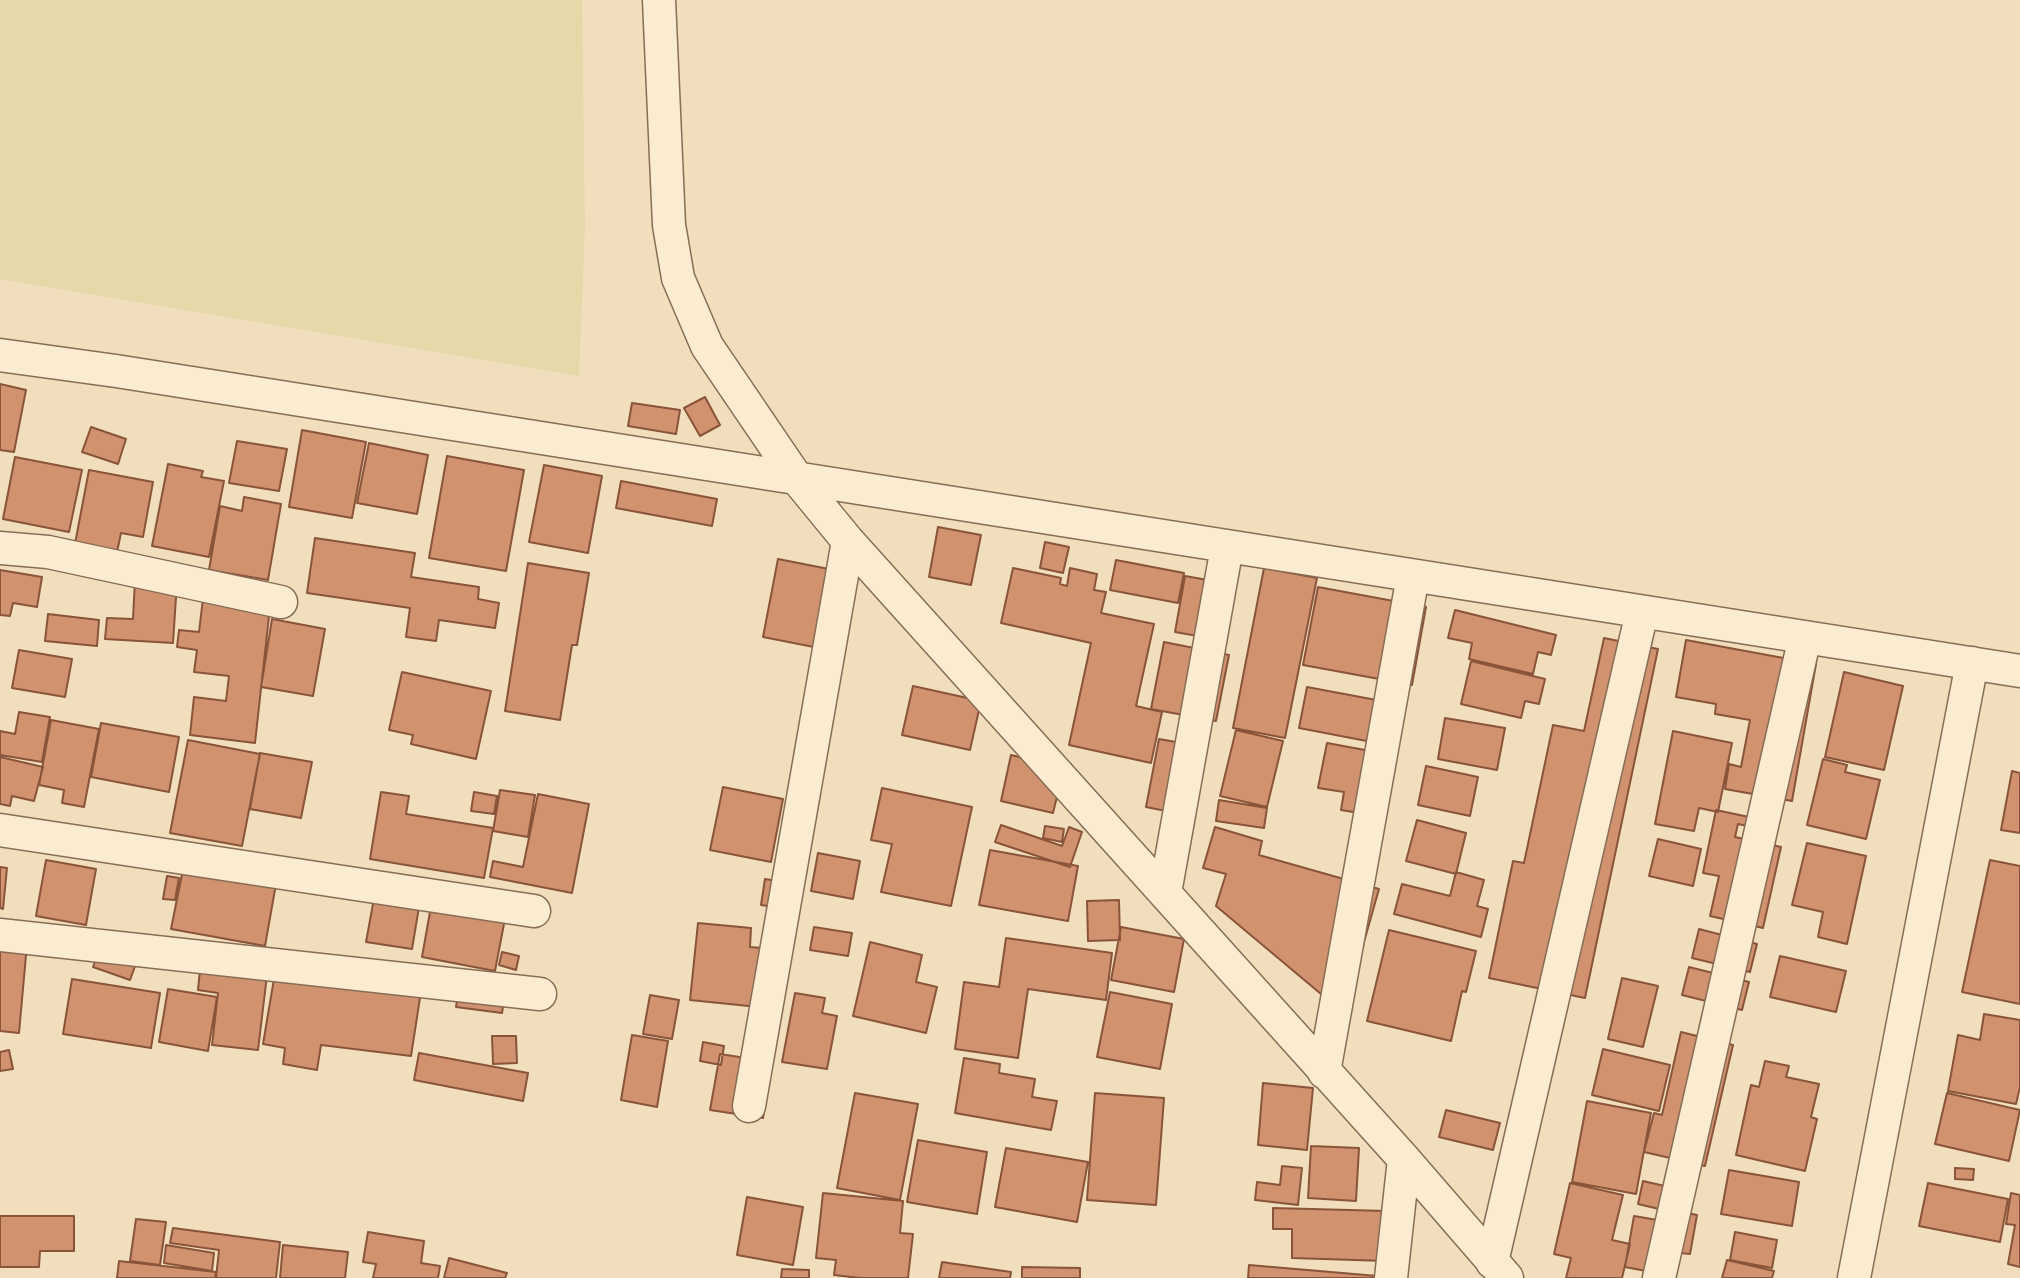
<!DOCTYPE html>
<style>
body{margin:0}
canvas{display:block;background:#f0debc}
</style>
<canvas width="2020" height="1278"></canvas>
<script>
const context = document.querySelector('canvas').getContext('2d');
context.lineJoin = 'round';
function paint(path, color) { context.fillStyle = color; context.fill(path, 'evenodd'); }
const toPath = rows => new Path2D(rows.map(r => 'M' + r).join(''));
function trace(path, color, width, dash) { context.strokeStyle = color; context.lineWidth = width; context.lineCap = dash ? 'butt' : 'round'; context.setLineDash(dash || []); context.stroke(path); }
const farmland = toPath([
 [0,0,582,0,585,226,579,376,0,279]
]);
const building = toPath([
 [0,384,26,390,14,452,0,450,0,384],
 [705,397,720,425,700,436,684,408,705,397],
 [632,403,680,410,676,434,628,426,632,403],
 [91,427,126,439,118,464,82,452,91,427],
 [302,430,366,442,352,518,289,507,302,430],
 [237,441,287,449,279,491,229,483,237,441],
 [369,443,428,455,417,514,357,503,369,443],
 [447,456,524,470,506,571,429,558,447,456],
 [15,457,82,470,69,532,3,519,15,457],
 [168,464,203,471,201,477,224,481,209,557,152,546,168,464],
 [544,465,602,476,588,553,529,542,544,465],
 [89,470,153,482,143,537,121,533,116,557,74,549,89,470],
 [621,481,717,499,712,526,616,508,621,481],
 [244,497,281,504,268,580,209,570,220,506,242,511,244,497],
 [938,527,981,535,971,585,929,577,938,527],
 [315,538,415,553,411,577,479,587,478,599,499,603,495,628,439,620,436,641,406,637,410,608,307,593,315,538],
 [1045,542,1069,547,1063,573,1040,568,1045,542],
 [778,559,839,571,824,649,763,637,778,559],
 [1116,560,1184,573,1178,603,1110,590,1116,560],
 [528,563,589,573,577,645,572,645,560,720,505,711,528,563],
 [1013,568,1061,578,1060,584,1067,586,1070,568,1097,574,1094,590,1106,592,1101,613,1154,624,1136,706,1162,712,1151,763,1069,745,1091,643,1001,623,1013,568],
 [1264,568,1317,578,1285,738,1233,728,1264,568],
 [0,570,42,577,37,607,13,603,10,616,0,615,0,570],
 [1185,576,1236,585,1226,641,1175,632,1185,576],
 [135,579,177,582,173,643,105,639,107,618,133,619,135,579],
 [1318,587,1426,607,1412,685,1303,665,1318,587],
 [204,590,271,598,255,743,190,735,194,697,226,701,229,676,194,672,197,650,177,647,179,630,199,632,204,590],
 [1455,610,1556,635,1551,655,1538,652,1533,674,1469,659,1472,643,1448,638,1455,610],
 [48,614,99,620,97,646,45,641,48,614],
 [272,619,325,629,313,696,261,687,272,619],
 [1604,638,1658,649,1585,998,1489,978,1513,861,1524,863,1553,725,1584,731,1604,638],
 [1686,640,1816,664,1792,801,1725,789,1729,764,1741,767,1750,720,1715,714,1716,704,1676,697,1686,640],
 [1164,642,1229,655,1216,721,1151,709,1164,642],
 [19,650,72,659,65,697,12,688,19,650],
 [1471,661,1545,679,1539,704,1525,701,1521,718,1461,704,1471,661],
 [402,672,491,691,476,759,411,744,413,735,389,730,402,672],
 [1844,672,1903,686,1884,770,1825,757,1844,672],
 [913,686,981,701,970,750,902,735,913,686],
 [1307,687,1387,702,1398,747,1299,728,1307,687],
 [19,712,50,717,42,762,0,755,0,731,15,734,19,712],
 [1445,718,1505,728,1497,770,1438,759,1445,718],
 [51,720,99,729,84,807,62,803,64,790,39,785,51,720],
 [101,723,179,737,169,792,91,777,101,723],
 [1236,730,1283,741,1267,807,1220,796,1236,730],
 [1673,731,1732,743,1718,812,1699,808,1694,831,1655,824,1673,731],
 [1159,739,1204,747,1191,816,1146,807,1159,739],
 [188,740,260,754,242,846,170,833,188,740],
 [1327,743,1392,755,1359,813,1341,810,1344,792,1318,788,1327,743],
 [260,753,312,762,301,818,250,809,260,753],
 [1011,755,1064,768,1053,813,1001,801,1011,755],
 [0,757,43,767,34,801,12,796,10,806,0,804,0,757],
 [1823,759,1847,765,1845,772,1880,780,1866,839,1807,825,1823,759],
 [1426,766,1478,777,1470,816,1418,805,1426,766],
 [2012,771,2020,773,2020,833,2001,830,2012,771],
 [723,787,783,799,771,862,710,850,723,787],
 [882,788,972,807,951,906,881,892,892,844,871,840,882,788],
 [500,790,535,795,528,837,493,831,500,790],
 [381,792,409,796,406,814,493,828,484,878,370,859,381,792],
 [474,792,497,796,494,814,471,811,474,792],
 [538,794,589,804,572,893,490,877,493,861,523,867,538,794],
 [1219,800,1267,808,1264,828,1216,821,1219,800],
 [1716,810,1777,823,1775,832,1738,824,1735,837,1781,847,1763,928,1710,916,1719,876,1703,873,1716,810],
 [1417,820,1466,833,1456,874,1406,861,1417,820],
 [1001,825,1062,846,1069,827,1082,832,1070,867,995,842,1001,825],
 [1045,826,1064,829,1062,842,1043,838,1045,826],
 [1215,827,1262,841,1259,855,1379,889,1347,1002,1321,994,1216,906,1226,874,1203,868,1215,827],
 [1658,839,1701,849,1693,886,1649,876,1658,839],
 [1807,843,1866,856,1847,944,1818,937,1823,912,1792,905,1807,843],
 [990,850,1078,866,1068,921,979,905,990,850],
 [818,853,860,861,853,899,811,891,818,853],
 [46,860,96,869,86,925,36,916,46,860],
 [1990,860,2020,866,2020,1004,1962,992,1990,860],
 [0,867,7,868,3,909,0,908,0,867],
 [183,869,276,884,265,946,171,929,183,869],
 [1456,872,1484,880,1477,906,1488,909,1481,937,1394,914,1402,884,1450,896,1456,872],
 [167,876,179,878,175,900,163,899,167,876],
 [765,879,790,883,786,909,761,905,765,879],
 [375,893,420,901,412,949,366,942,375,893],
 [433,895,507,908,495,971,422,957,433,895],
 [1119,900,1120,940,1088,941,1087,901,1119,900],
 [698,923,751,928,750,947,784,950,778,1009,690,1000,698,923],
 [814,927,852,933,848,956,810,950,814,927],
 [1121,927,1184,939,1174,992,1111,980,1121,927],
 [1699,929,1757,944,1750,972,1692,958,1699,929],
 [1389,930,1476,951,1466,992,1462,991,1451,1041,1367,1021,1389,930],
 [1006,938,1112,953,1106,1000,1028,989,1018,1058,955,1049,964,982,999,987,1006,938],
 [0,941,27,944,19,1033,0,1031,0,941],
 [870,942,922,955,916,982,937,987,926,1033,853,1016,870,942],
 [101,945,138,958,130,980,93,967,101,945],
 [502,952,519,956,516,970,499,965,502,952],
 [1780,956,1846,971,1836,1012,1770,997,1780,956],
 [201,959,268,967,258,1050,212,1045,218,993,198,990,201,959],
 [277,961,422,985,411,1056,321,1045,317,1070,283,1064,285,1048,263,1044,277,961],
 [1689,967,1749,982,1742,1010,1682,995,1689,967],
 [1622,978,1658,986,1643,1047,1608,1039,1622,978],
 [72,979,160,993,151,1048,63,1034,72,979],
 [459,988,505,994,502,1013,456,1007,459,988],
 [168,989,217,997,208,1051,159,1042,168,989],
 [1110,992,1172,1004,1160,1069,1097,1057,1110,992],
 [795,993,825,998,822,1013,837,1016,827,1069,782,1062,795,993],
 [650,995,679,1000,672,1039,643,1034,650,995],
 [1984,1014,2020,1020,2020,1087,2016,1104,1948,1091,1958,1035,1980,1040,1984,1014],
 [1681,1032,1733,1045,1705,1166,1644,1152,1654,1113,1662,1115,1681,1032],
 [632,1035,668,1041,657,1107,621,1100,632,1035],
 [492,1036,516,1036,517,1063,493,1064,492,1036],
 [703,1042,724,1046,721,1065,700,1061,703,1042],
 [1603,1049,1670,1065,1659,1111,1592,1095,1603,1049],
 [9,1050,13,1069,0,1071,0,1052,9,1050],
 [419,1053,528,1073,523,1101,414,1080,419,1053],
 [720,1054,772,1062,763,1118,710,1110,720,1054],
 [964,1058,1000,1064,999,1073,1035,1079,1032,1097,1057,1101,1051,1130,955,1113,964,1058],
 [1765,1061,1789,1066,1786,1077,1819,1084,1811,1117,1817,1119,1805,1171,1736,1155,1751,1085,1759,1087,1765,1061],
 [1263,1083,1313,1088,1307,1150,1258,1145,1263,1083],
 [855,1093,918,1104,900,1200,837,1188,855,1093],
 [1095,1093,1164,1098,1156,1205,1087,1200,1095,1093],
 [1947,1093,2020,1110,2009,1161,1935,1144,1947,1093],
 [1587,1101,1651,1113,1636,1194,1572,1182,1587,1101],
 [1446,1110,1500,1123,1493,1150,1439,1137,1446,1110],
 [918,1140,987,1152,977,1214,907,1202,918,1140],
 [1311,1146,1359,1148,1356,1201,1308,1198,1311,1146],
 [1006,1148,1088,1162,1077,1222,995,1207,1006,1148],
 [1282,1166,1302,1168,1298,1205,1255,1200,1257,1182,1280,1185,1282,1166],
 [1955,1168,1974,1169,1973,1180,1955,1179,1955,1168],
 [1729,1170,1799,1182,1792,1226,1721,1214,1729,1170],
 [1643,1181,1682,1190,1676,1213,1638,1204,1643,1181],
 [1570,1183,1623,1195,1612,1240,1630,1244,1622,1278,1566,1278,1571,1258,1554,1254,1570,1183],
 [1928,1183,2008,1199,2000,1242,1919,1226,1928,1183],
 [823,1193,903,1201,900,1233,913,1234,908,1278,860,1278,834,1275,836,1260,816,1258,823,1193],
 [2011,1193,2020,1195,2020,1267,2008,1264,2015,1225,2006,1224,2011,1193],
 [747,1197,803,1207,793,1265,737,1255,747,1197],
 [1273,1208,1387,1211,1386,1261,1292,1258,1292,1229,1273,1229,1273,1208],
 [1677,1211,1697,1215,1690,1254,1671,1252,1667,1275,1625,1267,1634,1216,1675,1223,1677,1211],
 [0,1216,74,1216,74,1251,40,1251,39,1267,0,1267,0,1216],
 [136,1219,166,1222,160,1265,130,1261,136,1219],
 [173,1228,280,1242,276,1278,216,1278,219,1250,170,1243,173,1228],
 [368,1232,424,1241,421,1263,440,1266,438,1278,373,1278,376,1264,363,1262,368,1232],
 [1735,1232,1777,1240,1772,1268,1730,1260,1735,1232],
 [166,1245,214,1253,212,1271,164,1263,166,1245],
 [283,1245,348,1252,345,1278,280,1278,283,1245],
 [449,1258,507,1273,505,1278,444,1278,449,1258],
 [1727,1260,1774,1271,1772,1278,1722,1278,1727,1260],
 [119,1261,216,1272,215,1278,117,1278,119,1261],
 [942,1262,1011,1272,1010,1278,939,1278,942,1262],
 [1249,1265,1389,1277,1389,1278,1248,1278,1249,1265],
 [1022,1267,1080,1268,1080,1278,1022,1278,1022,1267],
 [782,1269,809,1270,809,1278,781,1278,782,1269]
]);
const minor = toPath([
 [659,0,669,225,678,278,707,346,798,480,848,541,1404,1159,1507,1278],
 [0,355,116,371,2020,671],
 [0,548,48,552,281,602],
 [0,830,534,911],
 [1165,893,1227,547],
 [0,935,540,994],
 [1324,1072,1413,576],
 [749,1106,848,541],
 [1492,1262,1642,612],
 [1391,1278,1404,1159],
 [1659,1278,1805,637],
 [1854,1278,1972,663]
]);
paint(farmland, '#e6d9a9');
paint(building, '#d19270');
trace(building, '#895439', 2);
trace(minor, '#886d55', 35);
trace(minor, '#fbebd0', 32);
</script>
